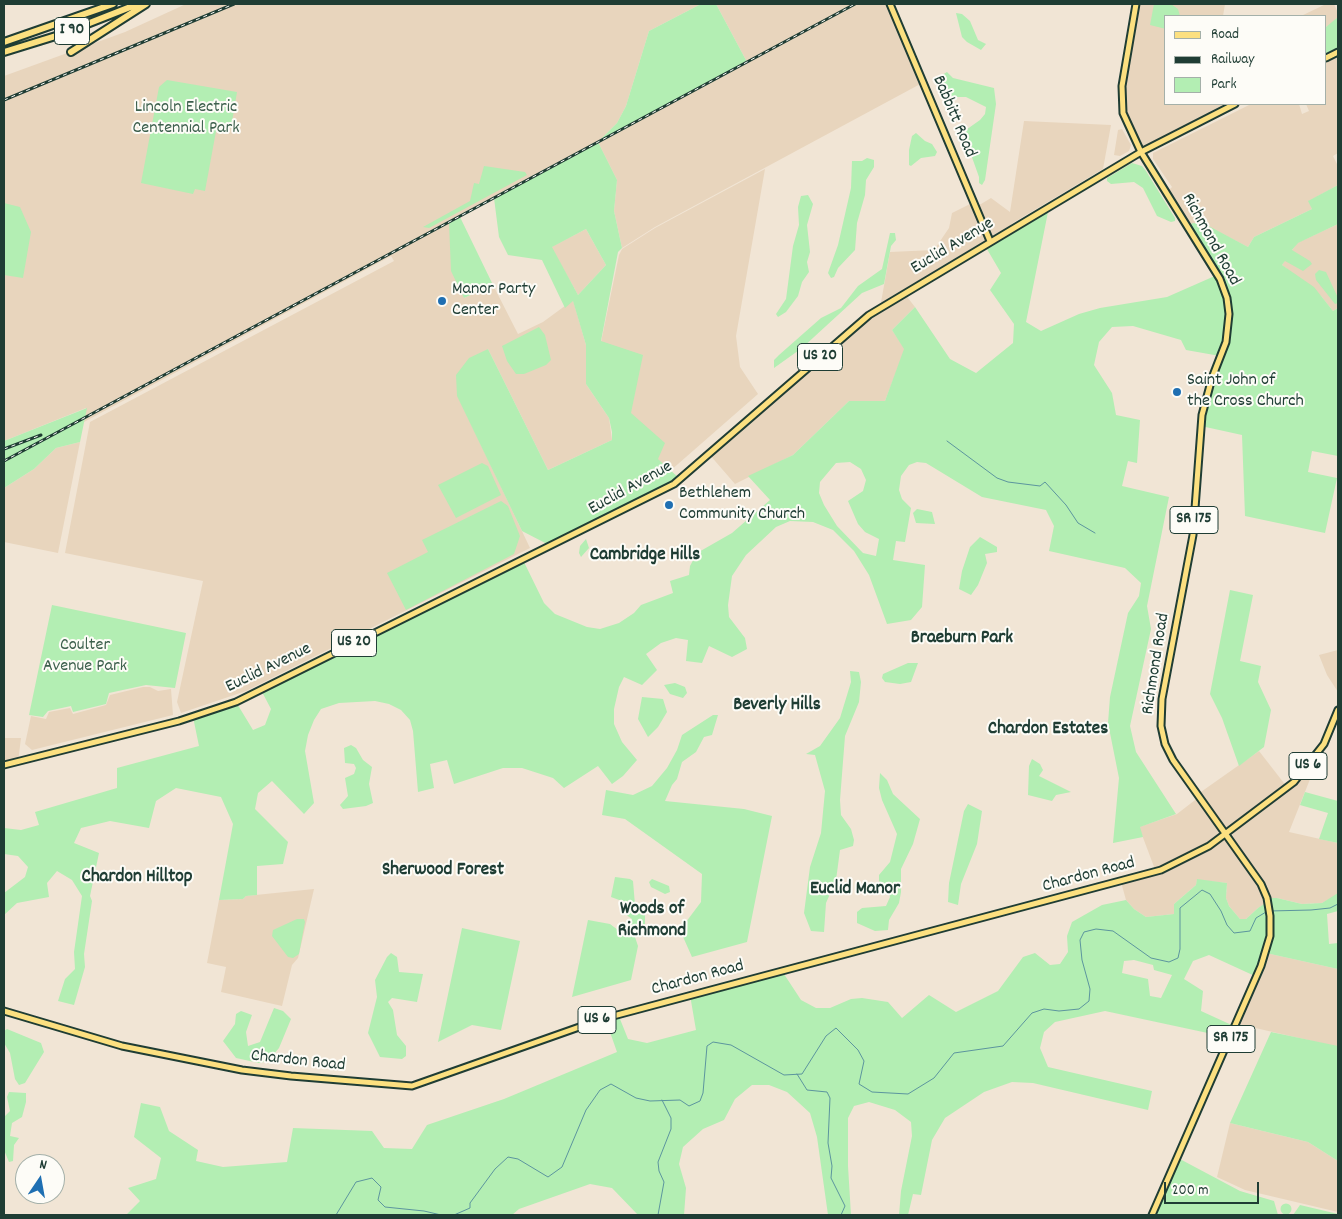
<!DOCTYPE html>
<style>
body{margin:0}
#map{position:relative;width:1342px;height:1219px;overflow:hidden;background:#f1e5d5;font-family:Dekko,sans-serif}
canvas{display:block}
.frame{position:absolute;inset:0;border:5px solid #1f3d34;pointer-events:none}
.legend{position:absolute;left:1164px;top:15px;width:162px;height:90px;box-sizing:border-box;background:#fdfcf7;border:1px solid #a4b0a9;margin:0;padding:6px 9px;list-style:none;font-size:15px;color:#1f3d34}
.legend li{display:flex;align-items:center;gap:10px;height:25px}
.legend b{width:25px;border:1px solid #a4b0a9}
.north{position:absolute;left:15px;top:1154px;width:50px;height:50px;box-sizing:border-box;background:#fdfcf7;border:1px solid #a4b0a9;border-radius:50%;rotate:12deg;font-size:14px;font-weight:700;line-height:20px;text-align:center;color:#1f3d34}
.north::after{content:'';display:block;margin:auto;width:18px;height:22px;background:#1f6fb2;clip-path:polygon(50% 0,100% 100%,50% 72%,0 100%)}
.scale{position:absolute;left:1164px;top:1182px;width:95px;height:22px;box-sizing:border-box;border:2px solid #1f3d34;border-top:0;padding-left:6px;font-size:15px;line-height:18px;white-space:nowrap;color:#1f3d34;-webkit-text-stroke:4px #fdfcf7;paint-order:stroke}
</style>
<div id="map">
<canvas width="1342" height="1219"></canvas>
<div class="frame"></div>
<ul class="legend">
<li><b style="height:6px;background:#fce080"></b>Road</li>
<li><b style="height:6px;background:#1f3d34"></b>Railway</li>
<li><b style="height:14px;background:#b3eeb3"></b>Park</li>
</ul>
<div class="north">N</div>
<div class="scale">200 m</div>
</div>
<script>
const context = document.querySelector('canvas').getContext('2d');
context.lineJoin = 'round';
function paint(path, color) { context.fillStyle = color; context.fill(path, 'evenodd'); }
const toPath = rows => new Path2D(rows.map(r => 'M' + r).join(''));
function trace(path, color, width, dash) { context.strokeStyle = color; context.lineWidth = width; context.lineCap = dash ? 'butt' : 'round'; context.setLineDash(dash || []); context.stroke(path); }
function drawText(font, color, halo, rows, align = 'center') {
  context.font = font + ' Dekko,sans-serif'; context.lineWidth = 4; context.setLineDash([]); context.textBaseline = 'middle'; context.strokeStyle = halo; context.fillStyle = color; for (const [text, x, y, turn = 0] of rows) {
    context.save(); context.translate(x, y); context.rotate((+turn || 0) * Math.PI / 180); context.textAlign = isNaN(turn) ? turn : align; if (halo) context.strokeText(text, 0, 0); context.fillText(text, 0, 0); context.restore();
  }
}
const built = toPath([
 [186,4,701,4,649,31,626,106,617,123,598,142,747,62,716,4,890,4,924,82,655,227,622,248,614,211,617,180,598,142,449,222,464,298,493,285,518,334,543,322,573,300,586,345,586,384,609,418,612,440,548,470,488,349,457,394,530,548,246,691,181,713,177,702,203,581,65,553,90,422,394,261,391,256,84,422,86,408,4,441,4,76,125,32],
 [1136,4,1225,4,1223,16,1166,16,1166,104,1235,104,1141,152,1128,126,1121,100],
 [1326,4,1334,4,1338,13,1338,17,1330,25,1326,27,1326,16,1301,16],
 [1338,52,1338,153,1333,156,1338,166,1338,185,1309,201,1312,209,1254,237,1248,247,1201,223,1187,226,1167,192,1172,187,1153,159,1153,153,1251,104,1299,104,1302,114,1309,111,1306,104,1326,104,1326,58],
 [1024,121,1111,125,1103,169,1011,224,1012,228,904,293,915,307,892,330,905,349,885,401,849,401,793,455,735,484,709,454,880,308,890,252,934,250,949,228,952,213,974,202,976,207,991,198,1010,212],
 [1122,129,1131,145,1129,151,1120,156,1114,155,1118,130],
 [765,169,736,336,740,367,758,394,670,471,624,428,601,342,619,255,622,249,655,228],
 [1338,224,1338,308,1333,311,1321,296,1282,265,1297,243],
 [586,229,606,265,578,295,551,247],
 [80,442,58,553,4,542,4,488,34,469,56,448],
 [1338,650,1338,692,1327,675,1319,655],
 [143,687,150,687,158,691,171,689,173,715,32,750,25,744,31,716,46,719,49,712,70,708,73,714,106,705,110,695],
 [4,738,21,738,18,762,4,765],
 [1324,744,1289,832,1338,843,1338,893,1336,896,1322,903,1302,904,1277,898,1258,908,1246,919,1240,919,1229,906,1226,898,1227,883,1197,880,1196,885,1174,904,1174,914,1146,917,1134,909,1126,900,1121,882,1156,872,1139,827,1177,814,1199,797,1198,794,1259,751,1287,787],
 [314,889,298,958,292,965,282,1006,221,992,226,967,207,963,219,900,243,899,246,896],
 [1266,953,1338,969,1338,1047,1238,1024],
 [1230,1123,1308,1142,1338,1161,1338,1212,1245,1190,1217,1177]
]);
const green = toPath([
 [701,4,716,4,747,62,598,142,617,180,614,211,622,248,618,252,601,341,643,355,631,413,665,443,658,459,680,479,551,546,522,531,457,396,456,375,469,358,488,349,548,470,612,440,612,432,609,418,586,384,586,345,573,301,565,308,542,260,508,255,499,237,494,198,598,142,617,123,626,106,649,31],
 [586,229,606,265,578,295,552,247],
 [1154,4,1171,4,1178,9,1180,16,1166,16,1166,29,1150,25],
 [956,13,962,14,970,21,978,40,986,44,981,50,967,42,962,37],
 [1338,17,1338,52,1326,58,1326,27],
 [947,72,953,78,994,88,996,104,985,180,982,185,979,183,979,177,963,132,980,120,985,114,986,107,966,97,942,97,937,78],
 [167,80,237,92,231,128,217,126,205,191,195,189,193,194,141,183,159,87],
 [916,133,925,141,932,144,937,152,935,156,921,158,911,166,909,165,909,150,912,136],
 [867,158,874,160,874,167,866,180,865,195,857,223,855,250,838,268,834,277,831,278,828,273,838,245,851,188,852,161,862,161],
 [1132,163,1142,166,1146,171,1175,218,1175,221,1171,222,1157,216,1143,188,1134,182,1111,184,1107,181,1107,178],
 [484,166,525,172,527,175,429,228,423,227,470,201,474,183,479,184],
 [1338,185,1338,224,1298,243,1292,250,1310,261,1312,264,1303,271,1285,261,1282,265,1314,287,1333,311,1338,308,1338,456,1312,451,1308,472,1337,478,1325,533,1245,516,1242,435,1201,426,1220,356,1186,350,1181,340,1133,326,1112,327,1099,342,1094,365,1112,393,1116,415,1140,420,1137,463,1128,461,1122,486,1169,497,1147,606,1151,629,1130,726,1136,752,1176,814,1140,827,1143,837,1113,843,1119,778,1108,723,1110,697,1128,613,1139,596,1141,583,1125,568,1049,551,1054,526,1046,510,982,497,926,463,917,462,909,465,901,476,899,490,902,499,911,508,905,542,896,541,893,560,925,565,922,607,911,620,887,624,869,575,854,551,833,530,813,522,790,521,776,527,746,555,732,576,728,605,729,617,745,638,747,649,732,657,709,646,702,663,686,661,688,640,676,638,661,643,646,654,657,670,642,685,624,677,619,687,614,709,614,724,622,742,637,760,623,776,612,784,598,766,564,788,553,778,522,768,503,768,454,784,447,760,430,764,434,788,418,792,413,731,410,720,401,710,389,704,375,701,339,703,321,709,314,720,308,735,305,751,314,803,304,814,272,781,258,793,255,809,288,842,283,864,257,866,257,895,246,896,243,899,219,900,233,824,221,797,176,788,156,801,149,828,110,821,81,828,74,843,99,853,90,896,92,901,84,954,85,967,74,1005,58,1001,65,979,75,969,74,952,82,896,72,880,57,871,47,883,49,897,17,903,4,915,4,893,25,877,28,867,18,856,4,854,4,828,21,830,39,825,35,812,117,788,117,768,199,746,193,717,236,702,253,730,265,725,271,709,261,690,523,560,544,603,555,614,587,627,600,629,619,623,634,613,641,605,673,593,670,581,689,575,690,566,697,553,732,533,770,500,748,476,793,455,849,401,885,401,904,349,892,330,915,307,950,359,976,373,1013,343,1014,324,990,290,1001,273,984,244,1049,207,1026,322,1041,331,1079,314,1100,308,1167,297,1217,275,1187,226,1193,223,1205,224,1248,247,1254,237,1312,209,1308,201],
 [850,462,861,469,866,480,863,491,848,501,858,524,865,532,879,539,876,556,863,553,837,526,824,505,819,493,820,482,836,463],
 [808,195,813,204,807,225,810,252,807,262,809,272,802,282,798,296,786,312,778,317,776,314,786,299,793,246,799,225,798,207,801,196],
 [4,203,20,207,31,232,23,278,4,275],
 [460,217,493,285,464,298,451,271,449,223],
 [890,233,895,233,896,240,891,246,884,284,862,293,802,348,774,368,774,360,779,355,821,318,841,308,858,286,882,269],
 [1319,270,1326,272,1338,298,1338,303,1335,304,1316,280,1315,274],
 [539,327,545,335,551,360,546,365,524,374,516,374,507,361,502,346],
 [87,408,80,442,56,448,34,469,4,488,4,441],
 [482,463,488,466,501,495,456,518,438,485],
 [501,501,508,506,520,536,514,554,406,610,387,573,428,552,422,540],
 [917,509,932,512,935,524,916,523,913,513],
 [980,537,997,547,997,552,985,554,987,563,978,585,971,595,959,589,962,571,970,547],
 [586,539,589,548,581,557,579,553,580,546],
 [1230,590,1253,595,1240,661,1261,666,1258,682,1271,710,1264,747,1239,766,1222,718,1210,694],
 [52,605,186,633,175,688,146,685,109,693,106,704,73,712,71,706,48,711,43,717,29,715],
 [908,663,918,663,911,682,900,684,885,682,882,678,883,674],
 [850,671,859,672,861,682,859,702,845,736,840,800,841,815,851,829,854,840,853,846,840,850,836,880,826,903,824,932,811,931,804,913,810,867,821,833,825,791,815,755,806,754,820,746,840,718,851,682],
 [675,683,685,687,687,693,683,698,670,694,664,685],
 [642,697,663,699,667,712,658,727,648,737,638,719],
 [713,715,718,715,712,735,704,737,696,752,682,762,677,779,672,785,665,801,744,809,772,816,747,942,692,957,680,930,701,902,702,874,625,819,602,815,606,790,633,795,652,786,667,768,677,750,682,735],
 [351,745,356,748,363,760,372,767,369,784,373,803,366,806,343,809,340,805,348,796,345,778,354,774,356,768,354,764,345,763,344,748],
 [1032,759,1040,764,1043,770,1039,776,1071,792,1056,795,1052,801,1028,795,1029,766],
 [880,773,887,780,893,794,920,819,913,844,901,869,901,892,899,903,889,920,888,930,875,931,857,923,857,912,862,908,886,906,890,897,887,888,879,881,879,875,890,862,897,834,882,800,879,788],
 [1305,792,1338,801,1338,843,1319,839,1328,813,1300,805],
 [968,804,982,811,977,844,961,884,958,905,948,902,949,883,964,811],
 [615,877,630,879,633,881,635,905,645,910,645,925,638,930,631,930,630,928,632,919,625,914,622,901,611,897],
 [652,879,669,886,670,892,665,894,651,887,649,882],
 [1197,879,1227,883,1226,898,1229,906,1240,919,1246,919,1258,908,1267,902,1267,898,1277,898,1302,904,1322,903,1338,893,1338,911,1327,914,1329,944,1338,943,1338,969,1266,953,1257,977,1209,955,1193,961,1184,979,1203,991,1201,1011,1236,1027,1231,1038,1105,1011,1055,1022,1044,1032,1040,1048,1048,1067,1152,1091,1148,1110,1033,1083,1012,1082,984,1092,945,1118,932,1140,921,1195,913,1194,908,1215,899,1215,901,1191,912,1136,911,1122,895,1110,869,1102,854,1106,848,1118,848,1166,851,1215,828,1215,817,1137,810,1113,787,1092,769,1085,752,1085,735,1099,724,1120,703,1129,683,1147,679,1164,686,1188,684,1215,638,1215,612,1188,590,1184,519,1209,512,1215,126,1215,140,1201,128,1188,156,1179,161,1158,134,1137,141,1103,160,1107,169,1131,198,1150,196,1161,223,1167,287,1162,293,1128,372,1131,384,1148,412,1149,427,1125,504,1099,617,1052,605,1018,618,1014,628,1039,647,1043,696,1030,690,995,782,971,801,1000,816,1008,830,1008,851,999,862,998,888,1002,902,1018,929,995,956,1012,998,991,1023,957,1035,953,1050,965,1060,964,1068,952,1067,936,1072,922,1102,905,1126,900,1134,909,1146,917,1174,914,1174,904,1196,885],
 [1134,960,1153,965,1154,970,1172,975,1161,998,1150,996,1148,979,1122,973,1124,961],
 [297,919,304,919,305,922,299,954,293,958,288,957,272,936,273,930],
 [588,920,610,924,622,933,634,934,638,946,631,980,572,997],
 [462,928,520,941,501,1030,472,1025,438,1042],
 [391,953,397,957,399,972,423,974,417,1002,392,998,388,1002,393,1010,397,1035,406,1046,406,1056,402,1059,380,1057,368,1033,377,997,375,980,387,957],
 [274,1008,283,1011,291,1019,279,1048,268,1061,259,1063,236,1058,223,1041,235,1024,236,1014,241,1011,252,1015,246,1032,248,1046,260,1042],
 [7,1029,41,1043,44,1052,25,1083,19,1085,15,1079,10,1053,4,1043,4,1031],
 [1271,1032,1338,1046,1338,1161,1308,1142,1230,1123],
 [9,1092,26,1093,26,1102,22,1117,12,1123,10,1136,19,1138,14,1145,13,1161,9,1162,4,1150,4,1117,10,1111,7,1097],
 [1178,1158,1240,1191,1274,1201,1278,1215,1152,1215],
 '1280.5 1209a5.5 5.5 0 1 1 11 0a5.5 5.5 0 1 1-11 0Z',
 [1300,1205,1338,1214,1293,1215]
]);
const stream = toPath([
 [947,441,997,478,1008,482,1040,486,1045,482,1066,505,1078,523,1095,533],
 [1270,911,1311,910,1330,908,1338,904],
 [797,1074,807,1090,827,1092,830,1098,828,1143,832,1166,831,1178,845,1206,841,1215],
 [336,1215,356,1182,372,1178,381,1187,378,1200,385,1207,424,1211,441,1215],
 [454,1215,470,1208,470,1203,495,1169,508,1157,518,1159,548,1177,562,1167,586,1110,600,1090,611,1084,636,1098,650,1101,680,1100,689,1106,700,1101,703,1093,707,1046,713,1042,731,1045,784,1075,802,1074,826,1036,836,1028,858,1050,864,1061,859,1084,872,1092,908,1094,934,1078,954,1053,1003,1046,1032,1013,1044,1009,1059,1011,1079,1009,1089,1001,1090,989,1082,960,1080,940,1084,932,1096,929,1113,931,1151,958,1169,962,1178,958,1180,949,1180,908,1202,890,1210,894,1221,911,1227,925,1234,933,1250,931,1256,918,1266,912],
 [658,1215,664,1182,659,1171,658,1162,671,1129,671,1118,662,1100]
]);
const major = toPath([
 [890,4,990,241],
 [1136,4,1122,86,1123,113,1141,152,1220,279,1227,298,1229,314,1226,342,1212,378,1202,415,1193,535,1162,699,1161,726,1165,744,1173,760,1261,884,1267,898,1270,916,1270,936,1261,966,1152,1215],
 [1326,58,1338,52],
 [4,765,179,721,236,702,674,484,869,315,1141,152,1235,104],
 [4,1011,122,1046,242,1070,291,1076,412,1086,602,1019,1161,870,1209,846,1294,782,1324,744,1338,710]
]);
const highway = toPath([
 [4,42,113,4],
 [4,52,59,35,138,4],
 [71,52,146,4]
]);
const rail = toPath([
 [4,100,234,4],
 [4,449,41,435],
 [4,461,855,4]
]);
const markers = [
 [442,301,5,"#1f6fb2"],
 [1177,392,5,"#1f6fb2"],
 [669,505,5,"#1f6fb2"]
];
const shields = [
 [72,31,35],
 [820,357,45],
 [1194,520,48],
 [354,643,45],
 [1308,766,38],
 [597,1020,38],
 [1231,1039,48]
];
const shieldNames = [
 ["I 90",72,31],
 ["US 20",820,357],
 ["SR 175",1194,520],
 ["US 20",354,643],
 ["US 6",1308,766],
 ["US 6",597,1020],
 ["SR 175",1231,1039]
];
const parkNames = [
 ["Lincoln Electric",186,109],
 ["Centennial Park",186,130],
 ["Coulter",85,647],
 ["Avenue Park",85,668]
];
const streetNames = [
 ["Babbitt Road",953,117,67],
 ["Richmond Road",1210,240,61],
 ["Euclid Avenue",953,247,-31],
 ["Euclid Avenue",631,489,-29],
 ["Richmond Road",1157,664,-81],
 ["Euclid Avenue",269,669,-26],
 ["Chardon Road",1089,876,-15],
 ["Chardon Road",698,979,-15],
 ["Chardon Road",298,1062,6]
];
const poiNames = [
 ["Manor Party",452,291],
 ["Center",452,312],
 ["Saint John of",1187,382],
 ["the Cross Church",1187,403],
 ["Bethlehem",679,495],
 ["Community Church",679,516]
];
const neighbourhoodNames = [
 ["Cambridge Hills",645,556],
 ["Braeburn Park",962,639],
 ["Beverly Hills",777,706],
 ["Chardon Estates",1048,730],
 ["Sherwood Forest",443,871],
 ["Chardon Hilltop",137,878],
 ["Euclid Manor",855,890],
 ["Woods of",652,910],
 ["Richmond",652,932]
];
paint(built, '#e8d5bd');
paint(green, '#b3eeb3');
trace(stream, '#5c959e', 1);
trace(major, '#1f3d34', 9);
trace(highway, '#1f3d34', 10);
trace(major, '#fce080', 5);
trace(highway, '#fce080', 6);
trace(rail, '#1f3d34', 3);
trace(rail, '#fdfcf7', 1, [4]);
for (const [x, y, r, color] of markers) { const dot = new Path2D(); dot.arc(x, y, r, 0, 2 * Math.PI); context.fillStyle = color; context.fill(dot); trace(dot, '#fdfcf7', 2); }
for (const [x, y, w] of shields) { const box = new Path2D(); box.roundRect(x - w / 2, y - 13.5, w, 27, 4); context.fillStyle = '#fdfcf7'; context.fill(box); trace(box, '#1f3d34', 1); }
drawText('bold 16px', '#1f3d34', null, shieldNames);
drawText('18px', '#3d604d', '#fdfcf7', parkNames);
drawText('18px', '#1f3d34', '#fdfcf7', streetNames);
drawText('18px', '#1f3d34', '#fdfcf7', poiNames, 'left');
drawText('bold 19px', '#1f3d34', '#fdfcf7', neighbourhoodNames);
</script>
